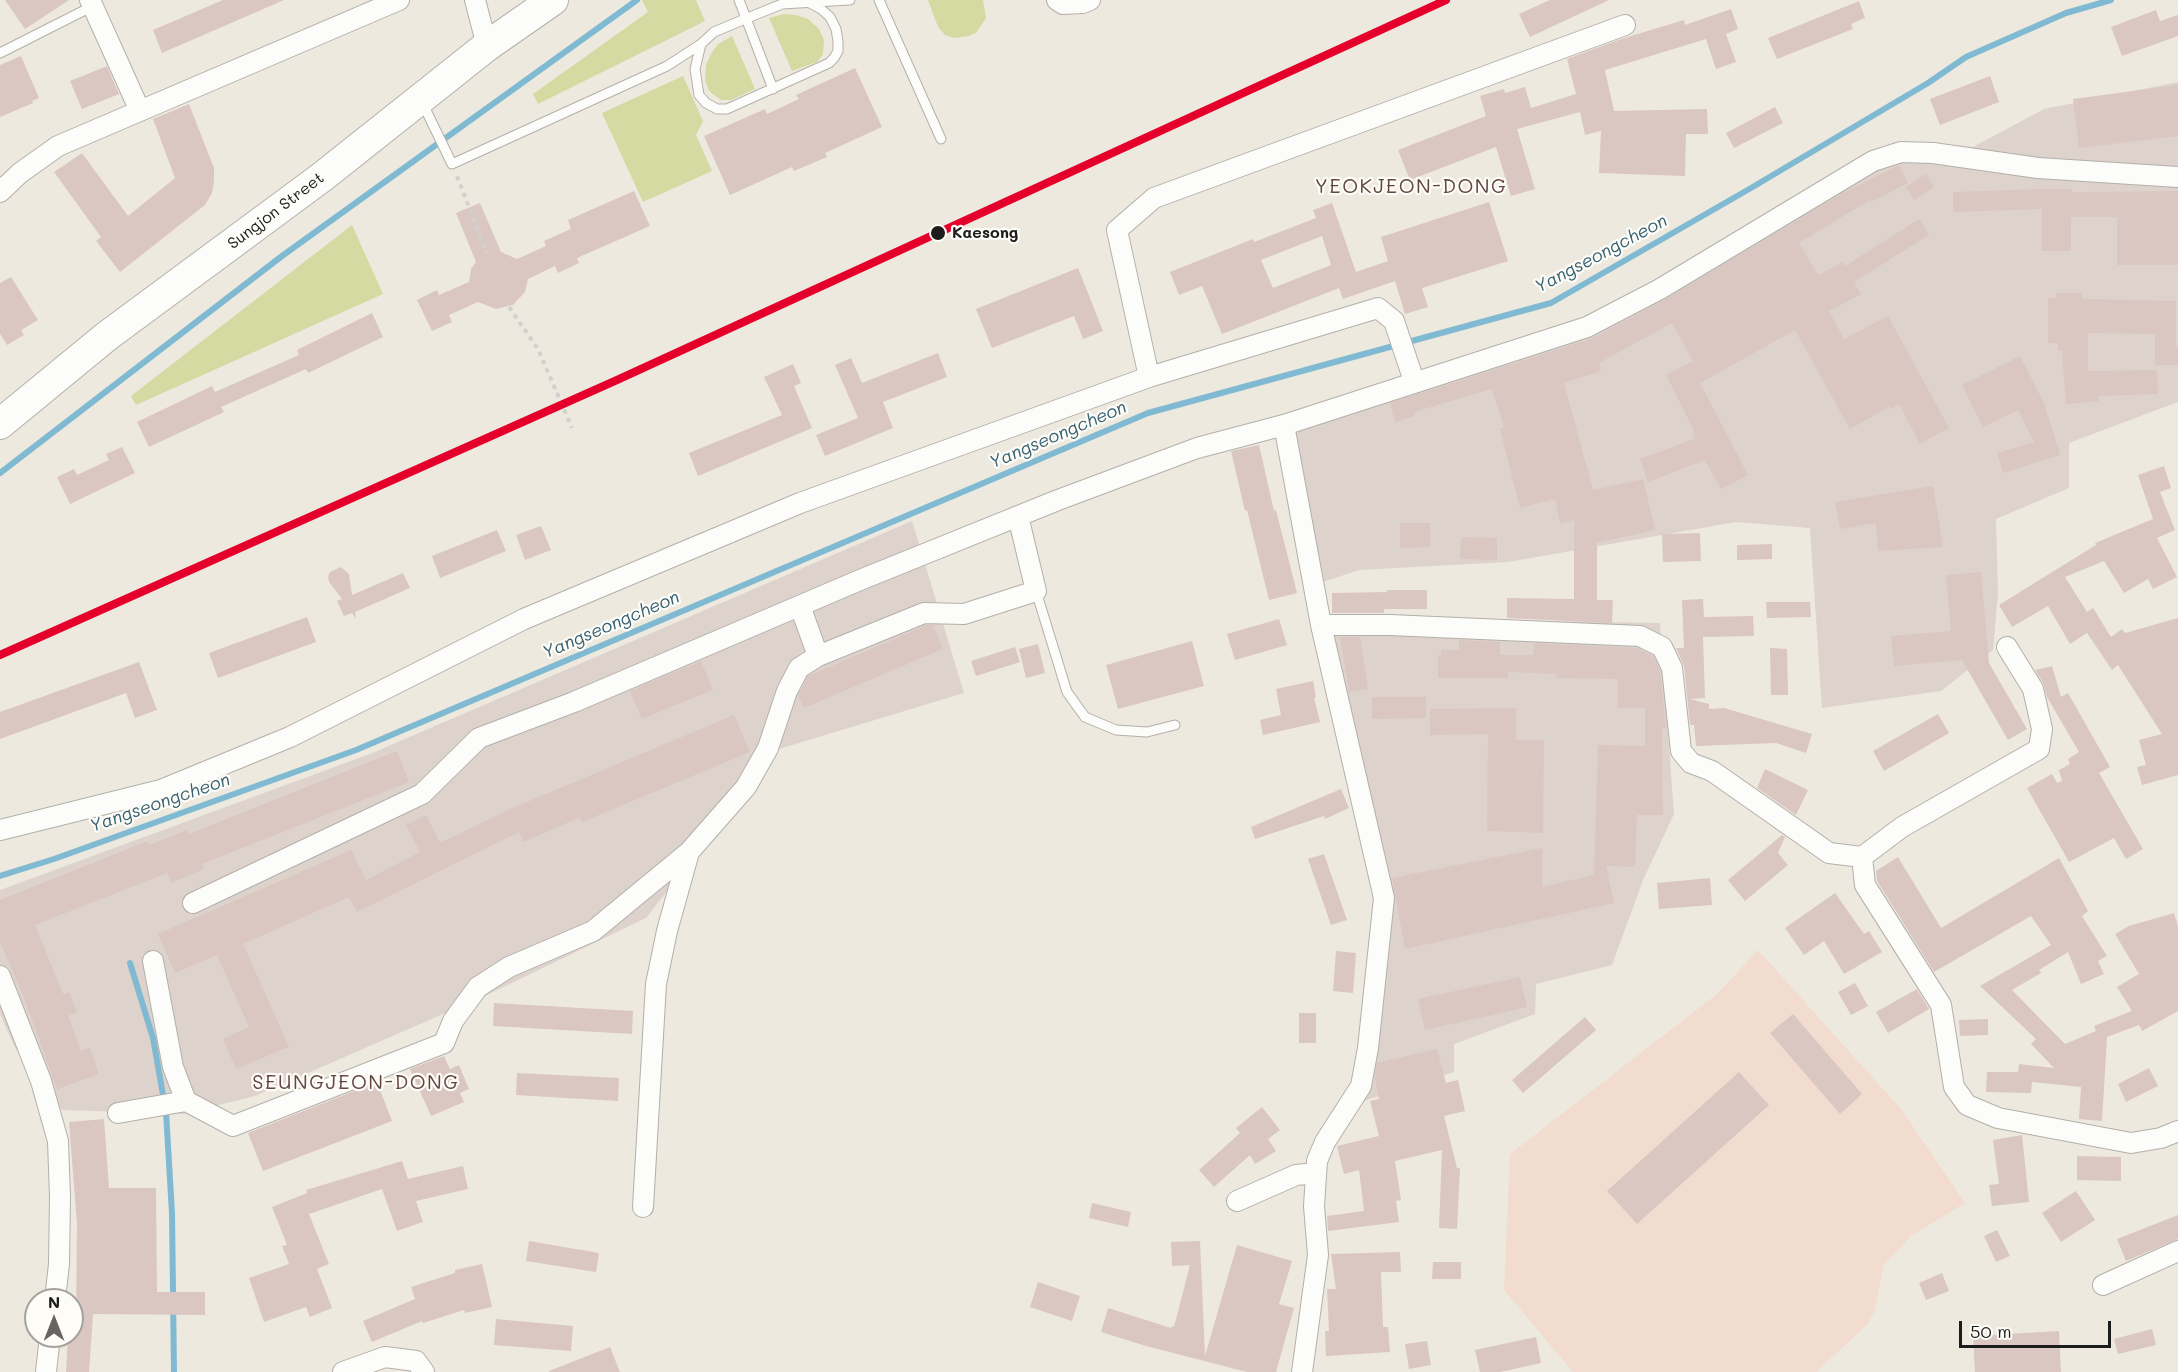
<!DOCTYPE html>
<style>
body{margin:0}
#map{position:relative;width:2178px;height:1372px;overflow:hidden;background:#eee9de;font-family:Mali,sans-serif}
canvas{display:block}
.north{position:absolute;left:24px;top:1288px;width:60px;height:60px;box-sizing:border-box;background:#fdfcf7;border:2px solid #a3a29f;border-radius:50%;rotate:0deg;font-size:16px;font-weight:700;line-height:24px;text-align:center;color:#1c1c1c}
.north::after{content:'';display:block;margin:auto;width:21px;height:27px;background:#666460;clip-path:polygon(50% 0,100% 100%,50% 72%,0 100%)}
.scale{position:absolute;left:1959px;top:1321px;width:152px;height:27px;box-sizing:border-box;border:3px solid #1c1c1c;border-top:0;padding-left:8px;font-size:18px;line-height:21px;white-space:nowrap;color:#1c1c1c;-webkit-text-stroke:4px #fdfcf7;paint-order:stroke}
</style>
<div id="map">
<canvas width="2178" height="1372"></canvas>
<div class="north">N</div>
<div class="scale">50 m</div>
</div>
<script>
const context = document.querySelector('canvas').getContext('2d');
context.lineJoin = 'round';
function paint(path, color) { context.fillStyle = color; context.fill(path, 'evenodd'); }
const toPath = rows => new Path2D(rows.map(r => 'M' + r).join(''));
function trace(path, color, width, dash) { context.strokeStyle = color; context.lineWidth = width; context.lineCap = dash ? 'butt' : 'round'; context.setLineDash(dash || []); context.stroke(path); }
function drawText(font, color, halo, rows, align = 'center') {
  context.font = font + ' Mali,sans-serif'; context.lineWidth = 4.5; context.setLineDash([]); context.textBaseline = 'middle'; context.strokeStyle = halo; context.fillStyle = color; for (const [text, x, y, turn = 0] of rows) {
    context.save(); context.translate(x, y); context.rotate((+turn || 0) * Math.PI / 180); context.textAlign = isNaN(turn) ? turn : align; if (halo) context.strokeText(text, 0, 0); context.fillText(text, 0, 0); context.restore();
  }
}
const built = toPath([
 [1758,950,1901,1109,1965,1203,1911,1236,1884,1265,1875,1310,1868,1324,1816,1372,1573,1372,1504,1290,1510,1154,1717,994]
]);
const industrial = toPath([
 [2178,82,2178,402,2069,443,2069,488,1996,519,1998,593,1993,650,1941,691,1822,708,1810,528,1736,522,1508,562,1359,570,1323,582,1293,429,1585,334,1894,142,1973,147,2044,109],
 [912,521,964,693,779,749,646,918,489,994,255,1096,183,1114,62,1110,15,1048,0,1014,0,890,370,754],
 [1325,617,1660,623,1674,814,1643,880,1612,965,1536,984,1535,1014,1454,1044,1454,1072,1363,1101,1388,897]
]);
const green = toPath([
 [642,0,696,0,705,21,538,104,533,94,648,12],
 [928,0,983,0,986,18,976,33,969,36,954,38,945,35,938,27],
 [784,14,796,15,808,19,819,29,824,40,823,54,817,62,792,71,769,18],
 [732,36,755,89,731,100,721,100,709,91,705,80,706,65,711,54,718,44],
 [683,76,703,121,696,135,712,171,643,202,602,113],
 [352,225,383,294,136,405,131,396]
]);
const stream = toPath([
 [0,473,282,256,637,0],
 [0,876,54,859,356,750,1148,413,1551,303,1751,188,1928,83,1966,57,2066,13,2111,0],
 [130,963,153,1038,166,1112,172,1213,174,1372]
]);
const building = toPath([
 [5,0,69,0,25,29],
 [223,0,284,0,162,53,153,30],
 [1550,0,1609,0,1530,37,1519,14],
 [1859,1,1865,18,1851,24,1853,29,1777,59,1768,38],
 [1731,9,1738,29,1726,34,1736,62,1716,69,1706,39,1605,70,1614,111,1707,109,1708,134,1686,134,1685,176,1599,173,1601,131,1585,135,1580,112,1517,129,1535,189,1511,196,1496,147,1410,180,1398,150,1486,116,1480,96,1504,89,1505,93,1525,87,1531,108,1576,94,1567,59,1621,39,1684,20,1685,25],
 [2156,10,2160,21,2178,15,2178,36,2122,56,2111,27],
 [21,56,39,98,32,101,33,103,0,117,0,65],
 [107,66,119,94,82,109,70,81],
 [855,68,882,127,825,153,827,157,794,171,792,167,730,195,704,136,765,109,767,114,782,107,799,99,796,95],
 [1990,76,1999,102,1940,125,1930,99],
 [2178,85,2178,136,2079,148,2073,99],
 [189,104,214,168,214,181,212,193,205,205,120,272,96,241,101,237,54,172,82,153,128,216,175,178,153,119],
 [1775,107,1783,123,1734,148,1726,133],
 [1899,165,1908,183,1871,202,1870,200,1799,243,1818,275,1843,262,1845,266,1919,219,1929,235,1854,282,1861,294,1829,311,1844,339,1888,316,1949,428,1920,444,1899,404,1891,409,1889,407,1850,429,1795,330,1700,383,1748,475,1721,489,1705,460,1648,482,1640,459,1694,439,1692,435,1695,433,1666,375,1693,361,1672,323,1599,363,1601,371,1564,383,1593,490,1643,479,1655,530,1597,543,1597,600,1613,600,1612,623,1507,618,1507,598,1574,599,1574,520,1560,523,1555,499,1520,508,1500,429,1504,428,1492,389,1414,412,1415,416,1395,422,1390,403,1593,338,1666,299,1839,195],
 [1926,174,1934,187,1914,200,1906,187],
 [2042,189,2072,189,2072,192,2178,191,2178,265,2117,265,2117,217,2071,217,2071,251,2042,251,2042,209,1953,212,1953,192],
 [634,191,650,226,577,258,579,263,558,273,555,266,528,279,525,292,513,305,496,309,478,302,449,315,452,322,432,331,417,300,437,290,439,295,469,282,471,269,476,262,456,213,480,203,501,252,517,259,546,246,544,241,571,229,568,220],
 [1489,202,1508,261,1422,288,1428,307,1405,314,1395,281,1343,299,1339,288,1222,334,1202,286,1179,295,1170,272,1253,239,1254,242,1316,218,1313,210,1332,203,1356,272,1388,261,1381,237],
 [1322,236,1331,265,1273,288,1261,260],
 [1078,268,1103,331,1083,339,1074,316,992,348,976,309],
 [11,277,38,320,21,330,24,335,7,345,0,334,0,283],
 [2056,293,2082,293,2082,298,2088,299,2176,301,2176,347,2178,347,2178,365,2155,365,2155,334,2088,333,2088,371,2157,370,2158,394,2098,396,2099,401,2066,404,2062,351,2058,351,2058,343,2048,343,2048,298,2056,298],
 [372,313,383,337,308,373,306,369,221,407,224,412,149,447,137,422,212,386,215,392,299,355,297,350],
 [938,353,947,377,883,402,893,428,825,456,816,435,858,418,835,365,851,358,862,383],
 [2020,356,2044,403,2060,455,2003,473,1997,453,2034,442,2018,410,1983,427,1962,385],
 [793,364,801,383,794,386,812,428,698,476,689,453,782,415,764,377],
 [1259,445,1274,511,1276,510,1297,593,1269,600,1247,510,1245,511,1231,451],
 [122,447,135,473,70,504,57,477,74,469,77,475,109,460,106,454],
 [2164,466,2171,488,2160,492,2175,530,2157,538,2177,577,2153,589,2148,579,2124,593,2104,561,2065,577,2087,612,2093,608,2111,637,2122,629,2125,633,2178,618,2178,775,2142,785,2137,767,2146,765,2139,740,2162,734,2118,665,2112,670,2087,633,2070,644,2048,606,2012,627,1999,605,2096,545,2095,543,2153,519,2138,475],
 [1933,486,1943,547,1878,551,1876,523,1840,529,1835,502],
 [1400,523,1430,523,1430,547,1400,548],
 [541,526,551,550,525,560,516,535],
 [497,530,506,551,440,578,432,556],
 [1700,533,1701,561,1663,562,1662,534],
 [1461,537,1497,538,1497,560,1460,559],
 [1772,544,1772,559,1737,560,1737,545],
 [341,567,349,574,352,595,403,573,410,588,355,612,356,619,352,613,344,616,337,601,342,599,329,582,328,577,330,572],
 [1981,572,1989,663,2027,729,2008,740,1962,660,1894,666,1891,636,1951,631,1946,575],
 [1387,590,1427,590,1427,609,1384,609,1384,613,1332,613,1332,593,1387,592],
 [1703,599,1704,617,1753,616,1754,636,1703,637,1705,698,1690,699,1709,704,1709,709,1724,708,1812,734,1806,753,1776,743,1696,746,1694,725,1690,725,1684,666,1676,648,1684,648,1682,600],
 [1766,602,1810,602,1811,617,1767,618],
 [307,617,316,642,218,678,209,653],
 [1279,619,1287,645,1235,660,1227,634],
 [927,625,933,625,943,649,804,708,798,695,808,676],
 [1340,637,1360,637,1368,689,1349,692],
 [1459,640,1500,642,1500,655,1533,655,1534,643,1637,648,1653,656,1660,671,1666,728,1662,728,1663,815,1637,815,1635,867,1606,866,1614,903,1405,949,1392,878,1542,848,1542,887,1594,875,1598,745,1645,746,1645,708,1618,708,1618,679,1556,678,1556,674,1508,672,1508,678,1438,678,1438,655,1441,655,1441,650,1459,650],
 [1192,641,1204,686,1118,709,1106,665],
 [1038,644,1045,673,1026,678,1019,649],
 [1015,647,1020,662,976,676,971,661],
 [1770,648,1787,649,1788,695,1771,695],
 [701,661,713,690,642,719,630,691],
 [139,662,157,710,135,718,126,693,0,739,0,712],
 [2052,666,2061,697,2068,693,2110,767,2099,773,2143,849,2126,859,2114,838,2069,862,2027,788,2052,774,2057,783,2062,781,2059,770,2070,764,2068,759,2079,752,2047,697,2043,683,2035,670],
 [1313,681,1316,697,1314,698,1320,722,1263,735,1260,720,1281,715,1276,689],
 [1372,697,1426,697,1426,718,1372,719],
 [1516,708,1516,740,1544,740,1543,833,1487,831,1488,734,1430,735,1430,709],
 [1938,714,1949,733,1884,771,1873,751],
 [734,715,750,752,582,822,580,817,524,842,519,832,357,912,349,897,243,944,289,1047,236,1069,223,1039,249,1027,217,955,175,973,158,934,351,850,366,880,420,852,406,825,426,815,440,843,508,810],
 [397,751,409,782,202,864,204,869,171,883,167,873,35,925,63,994,69,992,77,1012,68,1016,81,1051,90,1048,99,1074,57,1089,23,995,0,942,0,900,148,841,149,845,188,830,189,834],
 [1765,769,1808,790,1796,815,1757,788],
 [1341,789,1349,808,1325,819,1324,816,1255,839,1251,827],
 [1782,835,1785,837,1778,853,1788,865,1745,901,1728,880],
 [1324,854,1347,920,1331,925,1308,859],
 [1898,857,1941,928,2059,858,2088,911,2082,916,2107,956,2098,961,2104,974,2081,984,2068,952,2039,970,2041,973,2012,990,2065,1044,2096,1031,2094,1026,2132,1011,2117,987,2139,974,2115,934,2129,926,2174,913,2178,926,2178,1011,2142,1031,2139,1025,2107,1037,2102,1121,2079,1119,2081,1087,2032,1082,2031,1093,1986,1092,1987,1072,2018,1072,2019,1064,2054,1068,2031,1044,2036,1039,1980,986,2051,945,2031,916,1934,972,1877,881,1876,871],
 [1710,878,1712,905,1659,909,1657,883],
 [1835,893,1864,934,1869,931,1882,952,1844,974,1824,941,1804,955,1785,928],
 [1336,951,1356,953,1353,993,1333,991],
 [1520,977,1527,1007,1425,1030,1418,999],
 [1855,983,1868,1006,1851,1015,1838,992],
 [1917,989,1929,1009,1888,1033,1876,1012],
 [494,1003,633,1011,632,1034,493,1026],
 [1299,1013,1316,1013,1316,1043,1299,1043],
 [1793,1014,1862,1094,1840,1114,1770,1033],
 [1585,1017,1596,1030,1523,1093,1512,1080],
 [1988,1019,1988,1035,1960,1036,1959,1020],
 [1437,1049,1446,1083,1458,1080,1465,1111,1444,1116,1457,1168,1460,1168,1457,1229,1439,1228,1442,1150,1395,1161,1401,1200,1396,1201,1399,1222,1328,1231,1327,1216,1364,1211,1359,1170,1344,1174,1337,1146,1379,1136,1370,1101,1379,1099,1375,1079,1377,1063],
 [444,1056,450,1069,459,1065,469,1089,460,1093,464,1102,431,1116,410,1069],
 [2149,1068,2158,1086,2126,1102,2118,1084],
 [1739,1072,1769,1105,1637,1224,1607,1191],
 [517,1073,619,1078,618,1101,516,1095],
 [377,1082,392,1121,263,1171,248,1133],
 [1262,1107,1280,1130,1268,1139,1276,1151,1255,1164,1250,1155,1214,1187,1199,1170,1240,1133,1236,1128],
 [104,1119,109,1188,156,1188,157,1292,205,1292,205,1315,93,1314,89,1372,66,1372,68,1336,72,1336,72,1323,76,1324,77,1224,69,1122],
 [2022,1135,2029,1202,1992,1206,1989,1185,1999,1184,1993,1140],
 [2077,1156,2121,1157,2121,1181,2077,1180],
 [402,1161,408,1179,463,1166,468,1189,416,1201,423,1222,397,1231,382,1189,309,1214,329,1264,317,1269,332,1308,310,1317,306,1307,264,1322,249,1278,289,1264,282,1246,287,1245,272,1207,307,1193,306,1190],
 [2076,1191,2095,1220,2061,1242,2042,1213],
 [1092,1203,1131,1212,1128,1227,1089,1218],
 [2178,1215,2178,1239,2126,1261,2117,1239],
 [1997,1230,2010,1256,1996,1262,1984,1236],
 [529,1241,599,1253,596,1272,526,1261],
 [1200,1241,1205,1356,1237,1245,1292,1261,1279,1304,1294,1308,1276,1372,1247,1372,1146,1346,1101,1332,1108,1308,1171,1328,1172,1326,1174,1327,1190,1265,1172,1266,1171,1242],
 [1400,1252,1401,1272,1381,1272,1383,1327,1388,1327,1390,1352,1326,1356,1325,1331,1329,1331,1327,1289,1336,1289,1331,1254],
 [1433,1262,1461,1262,1461,1279,1432,1279],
 [482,1264,492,1307,465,1313,464,1310,423,1323,422,1321,372,1342,363,1321,415,1299,411,1287,455,1273,455,1270],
 [1942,1273,1949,1291,1926,1300,1919,1283],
 [1038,1282,1080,1296,1072,1321,1030,1307],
 [496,1319,573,1326,571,1351,494,1345],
 [2152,1329,2156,1345,2118,1354,2114,1339],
 [2059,1331,2061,1372,1975,1372,1973,1336],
 [1536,1337,1541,1363,1500,1372,1480,1372,1475,1350],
 [1427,1341,1431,1365,1409,1369,1405,1344],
 [610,1347,620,1372,549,1372,549,1371]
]);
const path = toPath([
 [457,176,487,254],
 [509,307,538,349,572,428]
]);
const service = toPath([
 [739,0,773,89],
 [879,0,941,139],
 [701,44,695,69,699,95,706,103,717,109,727,109,829,63,834,58,838,51,838,41,836,29,830,17,821,9,810,3],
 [0,53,93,6],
 [422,102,452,164,667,66,701,44,714,32,745,19,782,4,850,0],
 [1036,591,1067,692,1085,717,1116,730,1147,732,1175,725]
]);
const minor = toPath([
 [90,0,140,111],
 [475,0,487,46],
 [1057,0,1063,4,1083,3,1090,0],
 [0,192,20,173,58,146,399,0],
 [1149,377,1117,230,1154,198,1625,25],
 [1284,425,1321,625,1384,898,1368,1048,1361,1086,1325,1142,1317,1161,1314,1206,1318,1255,1302,1372],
 [800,606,818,656],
 [1321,625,1390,625,1640,636,1662,647,1672,668,1681,751,1691,763,1712,771,1829,853,1862,857,1902,827,2039,749,2042,729,2033,689,2007,647],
 [0,830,161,790,290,737,524,619,800,503,1149,377,1378,308,1394,321,1414,381],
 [1862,857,1865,885,1941,1005,1954,1087,1967,1105,1998,1118,2131,1143,2161,1138,2178,1131],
 [193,903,422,794,479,738,574,702,860,580,1058,500,1197,448,1284,425,1587,327,1660,289,1873,161,1901,152,1933,153,2038,168,2178,177],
 [153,961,173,1067,186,1101,233,1126,444,1043,453,1021,478,987,509,967,593,931,689,852,746,787,768,748,787,691,799,668,818,656,924,613,964,614,1036,591,1018,516],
 [0,976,41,1081,58,1141,60,1197,59,1264,55,1300],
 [118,1113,186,1101],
 [1237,1201,1296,1175,1316,1173],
 [643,1207,656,984,667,931,689,852],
 [2103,1285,2178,1251],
 [46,1372,50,1336],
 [343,1372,385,1357,416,1361,424,1372]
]);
const primary = toPath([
 [0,424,107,336,322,177,487,46,553,0]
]);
const rail = toPath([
 [938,233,1446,0]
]);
const rail1 = toPath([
 [0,655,617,380,1446,0]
]);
const markers = [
 [938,233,8,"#1c1c1c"]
];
const streetNames = [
 ["Sungjon Street",276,211,-37]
];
const stopNames = [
 ["Kaesong",952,233]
];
const waterNames = [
 ["Yangseongcheon",1601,254,-28],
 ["Yangseongcheon",1058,435,-23],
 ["Yangseongcheon",611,625,-23],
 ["Yangseongcheon",160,803,-19]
];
const quarterNames = [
 ["YEOKJEON-DONG",1411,187],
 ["SEUNGJEON-DONG",356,1083]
];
paint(built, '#f2dcd0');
paint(industrial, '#ded2cc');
paint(green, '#d4daa2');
trace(stream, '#80bad2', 6);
paint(building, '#dac7c1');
trace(service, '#b3b0aa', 11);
trace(minor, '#b3b0aa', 22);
trace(primary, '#b3b0aa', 32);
trace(path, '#d2d1cf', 4, [4.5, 4.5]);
trace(service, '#fcfcfa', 9);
trace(minor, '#fcfcfa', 20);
trace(primary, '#fcfcfa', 30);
trace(rail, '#afaead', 4.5, [9, 4.5]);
trace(rail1, '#e4002b', 8);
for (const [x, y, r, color] of markers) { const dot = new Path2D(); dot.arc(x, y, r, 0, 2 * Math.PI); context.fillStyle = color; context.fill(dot); trace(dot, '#fdfcf7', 2); }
drawText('16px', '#1c1c1c', '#fdfcf7', streetNames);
drawText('bold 16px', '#1c1c1c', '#fdfcf7', stopNames, 'left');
drawText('italic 18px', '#366174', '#fdfcf7', waterNames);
context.letterSpacing = '1.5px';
drawText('20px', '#634543', '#fdfcf7', quarterNames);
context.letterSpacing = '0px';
</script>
